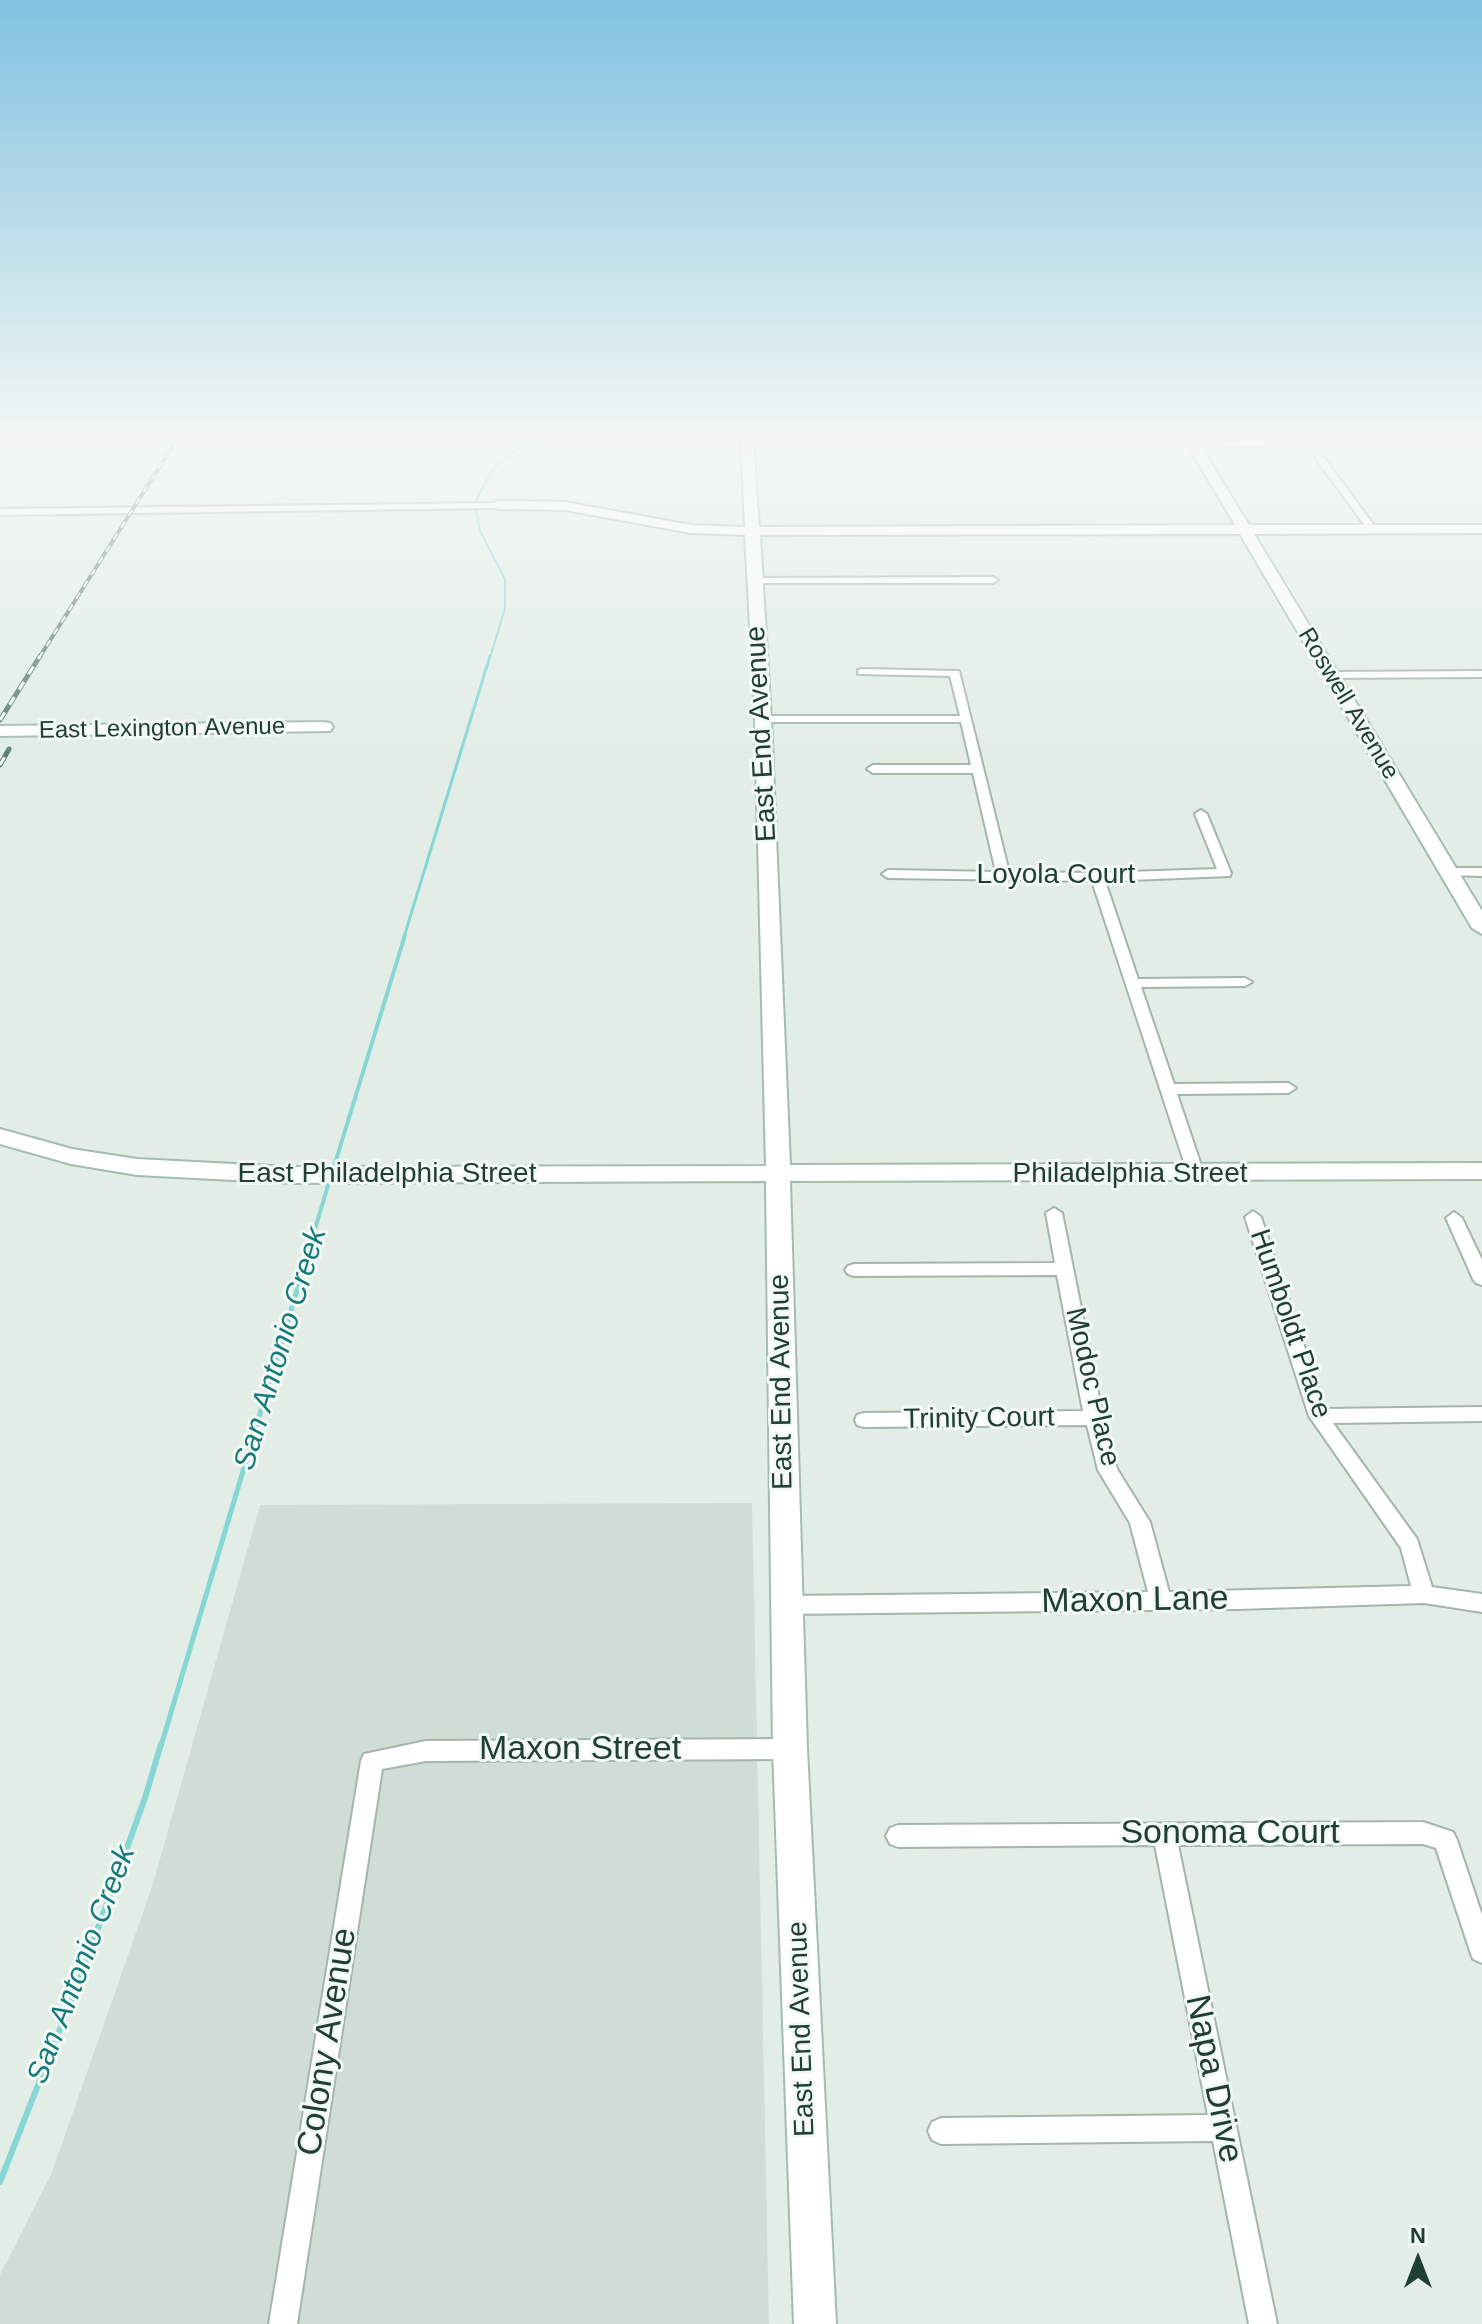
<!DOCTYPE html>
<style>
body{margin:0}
#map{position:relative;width:1482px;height:2324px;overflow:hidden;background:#e2ede6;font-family:Arial,sans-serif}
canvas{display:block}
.north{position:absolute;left:1378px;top:2220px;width:80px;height:80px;-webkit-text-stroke:6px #f2f9f5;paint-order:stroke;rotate:0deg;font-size:22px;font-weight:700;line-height:32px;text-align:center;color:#203f32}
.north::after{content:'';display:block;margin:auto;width:28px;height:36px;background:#203f32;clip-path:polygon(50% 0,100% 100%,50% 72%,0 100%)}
</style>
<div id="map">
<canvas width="1482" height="2324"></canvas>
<div class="north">N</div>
</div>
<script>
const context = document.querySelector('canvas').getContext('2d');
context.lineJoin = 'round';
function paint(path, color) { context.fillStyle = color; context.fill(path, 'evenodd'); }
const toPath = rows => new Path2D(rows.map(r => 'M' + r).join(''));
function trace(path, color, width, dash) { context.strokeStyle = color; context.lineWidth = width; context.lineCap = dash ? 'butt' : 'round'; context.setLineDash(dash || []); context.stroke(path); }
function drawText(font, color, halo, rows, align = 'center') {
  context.font = font + ' Arial,sans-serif'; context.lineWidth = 6; context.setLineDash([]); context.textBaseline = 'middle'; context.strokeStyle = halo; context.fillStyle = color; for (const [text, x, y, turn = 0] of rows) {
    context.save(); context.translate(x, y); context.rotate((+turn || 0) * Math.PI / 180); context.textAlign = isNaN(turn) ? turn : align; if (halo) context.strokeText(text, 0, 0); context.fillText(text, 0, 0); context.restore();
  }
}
const built = toPath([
 [752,1503,769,2324,0,2324,0,2275,52,2172,152,1887,260,1505]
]);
const streamFar4 = toPath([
 [475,502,494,467,531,439],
 [476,509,480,531,505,579,505,608,490,658]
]);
const streamFar3 = toPath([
 [404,937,490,656]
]);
const streamFar2 = toPath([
 [333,1170,405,935],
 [296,1292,330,1179]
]);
const streamFar1 = toPath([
 [161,1746,297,1290]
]);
const stream = toPath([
 [0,2182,80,1978,145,1798,161,1744]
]);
const street = toPath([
 [1413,439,1422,439,1425,443,1418,445,1413,439],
 [1314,440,1315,442,1311,445,1193,447,1189,444,1193,441,1314,440],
 [1316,455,1322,455,1375,527,1375,531,1369,531,1316,459,1316,455],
 [501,503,503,505,498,508,0,515,0,509,501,503],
 [754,578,993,577,998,580,993,583,751,583,751,579,754,578],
 [862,669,959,671,1009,872,1097,873,1217,869,1195,814,1201,810,1207,814,1231,873,1230,876,1105,881,1138,979,1245,978,1252,982,1245,986,1141,987,1174,1084,1288,1083,1296,1088,1288,1093,1177,1094,1204,1174,1202,1178,1190,1178,1188,1174,1092,881,888,878,882,874,888,870,996,872,973,773,873,773,867,769,873,765,971,765,961,722,763,722,757,719,763,716,960,716,950,676,858,674,858,670,862,669],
 [1482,671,1482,677,1330,678,1325,675,1330,672,1482,671],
 [1449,868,1482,868,1482,876,1444,875,1444,869,1449,868],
 [1054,1208,1062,1213,1103,1418,1117,1469,1150,1522,1169,1592,1411,1586,1401,1548,1309,1416,1245,1217,1253,1211,1261,1217,1325,1409,1482,1407,1482,1421,1333,1423,1417,1539,1432,1587,1482,1594,1482,1612,1424,1603,1237,1609,787,1614,780,1611,777,1605,780,1599,787,1596,1148,1592,1130,1523,1098,1470,1087,1425,864,1427,857,1425,855,1420,857,1415,864,1413,1083,1411,1057,1275,854,1276,848,1274,845,1270,848,1266,854,1264,1055,1263,1046,1213,1054,1208],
 [1454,1212,1462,1218,1482,1260,1482,1285,1476,1283,1473,1279,1446,1218,1454,1212],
 [790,1739,798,1742,801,1749,798,1756,790,1759,426,1761,382,1769,297,2324,269,2324,361,1761,364,1754,426,1741,790,1739],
 [1423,1822,1453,1832,1457,1840,1482,1915,1482,1963,1473,1959,1470,1951,1436,1848,1423,1844,1178,1845,1277,2324,1249,2324,1213,2141,941,2144,932,2140,928,2131,932,2122,941,2118,1208,2115,1155,1845,898,1847,890,1844,886,1836,890,1828,898,1825,1423,1822]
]);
const secondary = toPath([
 [741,439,753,439,759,527,1235,525,1184,439,1196,439,1249,525,1482,525,1482,533,1254,534,1482,911,1482,934,1472,928,1240,534,760,535,771,719,790,1165,1482,1163,1482,1179,790,1181,807,1749,836,2324,794,2324,773,1749,766,1181,292,1183,137,1175,71,1164,0,1144,0,1129,72,1149,137,1159,292,1167,766,1166,755,719,745,535,691,533,565,510,498,509,491,505,498,501,565,502,691,525,745,527,741,439],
 [324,722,330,723,333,727,330,731,0,736,0,726,324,722]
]);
const railFar1 = toPath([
 [39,658,177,439]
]);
const rail = toPath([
 [0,720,40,656],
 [0,765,9,749]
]);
const farStreetnames = [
 ["Roswell Avenue",1348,704,59],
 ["East Lexington Avenue",162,729,-1]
];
const streetNames = [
 ["East End Avenue",762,734,-93],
 ["Loyola Court",1056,875],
 ["East Philadelphia Street",387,1174],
 ["Philadelphia Street",1130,1174],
 ["Humboldt Place",1290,1324,71],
 ["East End Avenue",782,1382,-91],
 ["Modoc Place",1092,1387,77],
 ["Trinity Court",979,1419,-1],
 ["East End Avenue",802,2029,-92]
];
const waterNames = [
 ["San Antonio Creek",281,1349,-73],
 ["San Antonio Creek",82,1965,-69]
];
const nearStreetnames = [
 ["Maxon Lane",1135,1601,-1],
 ["Maxon Street",580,1750],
 ["Sonoma Court",1230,1834],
 ["Colony Avenue",328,2042,-81],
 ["Napa Drive",1213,2079,78]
];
paint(built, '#d0ddd5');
trace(streamFar4, '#86d6d5', 2);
trace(streamFar3, '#86d6d5', 3);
trace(streamFar2, '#86d6d5', 4);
trace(streamFar1, '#86d6d5', 5);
trace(stream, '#86d6d5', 6);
trace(street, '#a4b5ac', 4);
trace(secondary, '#a2bdaf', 4);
paint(street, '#fff');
paint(secondary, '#fff');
trace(railFar1, '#5b7b6d', 4);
trace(rail, '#5b7b6d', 5);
trace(railFar1, '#f2f9f5', 2, [7]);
trace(rail, '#f2f9f5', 3, [9]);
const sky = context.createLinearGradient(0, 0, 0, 765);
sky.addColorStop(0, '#81c2e0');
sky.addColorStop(0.57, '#f2f7f4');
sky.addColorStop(1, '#f2f7f400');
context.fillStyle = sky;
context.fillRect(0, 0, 1482, 765);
drawText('24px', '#203f32', '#f2f9f5', farStreetnames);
drawText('28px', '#203f32', '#f2f9f5', streetNames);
drawText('italic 30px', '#167a7a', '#f2f9f5', waterNames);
drawText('34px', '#203f32', '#f2f9f5', nearStreetnames);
</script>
